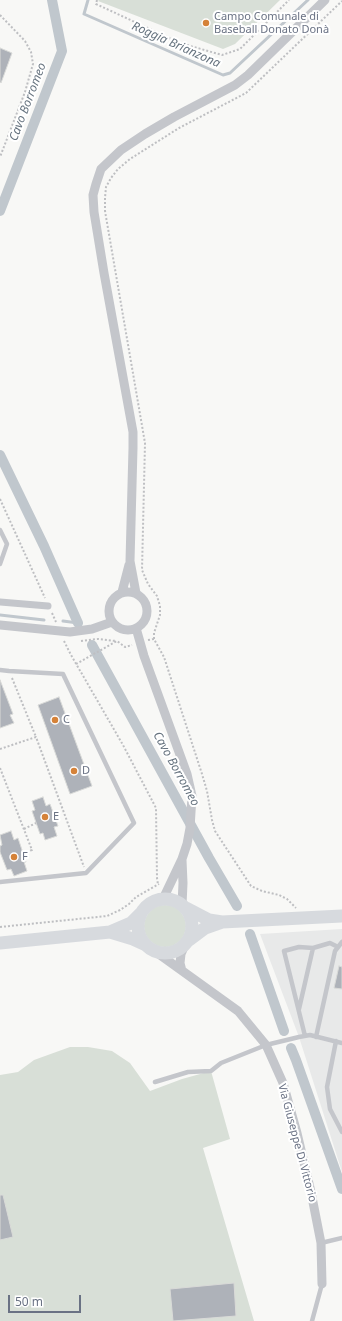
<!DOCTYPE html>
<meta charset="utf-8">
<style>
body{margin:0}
#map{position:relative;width:342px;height:1321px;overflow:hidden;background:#f8f8f6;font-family:"Noto Sans",sans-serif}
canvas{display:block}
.scale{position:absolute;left:8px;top:1295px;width:73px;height:18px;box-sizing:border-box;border:2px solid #6a7284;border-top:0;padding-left:5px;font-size:12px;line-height:14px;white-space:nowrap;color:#6a7284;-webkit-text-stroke:3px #fff;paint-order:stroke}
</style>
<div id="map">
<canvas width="342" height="1321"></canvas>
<div class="scale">50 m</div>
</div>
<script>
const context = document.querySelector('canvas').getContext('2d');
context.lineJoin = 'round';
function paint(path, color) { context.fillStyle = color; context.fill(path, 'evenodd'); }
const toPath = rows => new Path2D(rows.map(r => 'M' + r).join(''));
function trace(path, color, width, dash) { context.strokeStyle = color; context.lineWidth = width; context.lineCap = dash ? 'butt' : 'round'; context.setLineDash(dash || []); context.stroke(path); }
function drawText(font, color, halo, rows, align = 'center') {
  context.font = font + ' "Noto Sans",sans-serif'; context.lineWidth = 4; context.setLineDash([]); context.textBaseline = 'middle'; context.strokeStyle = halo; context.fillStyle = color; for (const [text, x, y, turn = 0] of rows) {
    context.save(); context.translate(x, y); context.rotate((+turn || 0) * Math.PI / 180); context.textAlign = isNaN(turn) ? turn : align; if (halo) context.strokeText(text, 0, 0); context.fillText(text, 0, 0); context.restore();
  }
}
const built = toPath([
 [342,929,342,1172,299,1037,260,934]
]);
const green = toPath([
 [99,0,280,0,235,44,223,49,98,1],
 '144 926a21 21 0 1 1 42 0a21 21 0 1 1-42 0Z',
 [70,1047,88,1047,112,1051,130,1063,150,1091,182,1079,211,1071,230,1139,203,1148,254,1321,0,1321,0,1075,18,1072,34,1060]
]);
const stream = toPath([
 [88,0,84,14,223,75,230,73,308,0],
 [0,615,44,620],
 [63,621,78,623]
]);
const canal = toPath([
 [0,211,62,51,52,0],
 [0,455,44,546,78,623],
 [92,645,209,858,237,906],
 [250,934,284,1031],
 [291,1048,296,1060,342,1189]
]);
const building = toPath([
 [0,48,12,53,1,83,0,82,0,48],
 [0,680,13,714,10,715,14,723,0,728,0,680],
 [59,697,92,786,70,794,38,705,59,697],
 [43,797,46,806,50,804,58,826,54,827,57,836,45,840,43,833,40,834,32,811,35,810,32,801,43,797],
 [11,831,14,840,18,838,26,862,24,862,27,871,14,876,11,869,7,870,0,852,0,846,2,845,0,835,11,831],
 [339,966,342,967,342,989,334,988,339,966],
 [0,1195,3,1195,13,1237,0,1240,0,1195],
 [234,1283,236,1316,173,1321,170,1289,234,1283]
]);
const path = toPath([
 [97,0,96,4,180,43,222,55,240,49,289,0],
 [0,15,25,41,31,52,33,64,25,92,0,157],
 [0,499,45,598],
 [52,613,56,622],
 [154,639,154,633,160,615,160,606,157,596,148,584,142,570,145,443,105,211,105,198,106,187,111,178,118,169,130,159,179,128,246,93,342,1],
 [148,640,154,639,164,657,202,774,207,791,212,820,215,831,251,886,262,891,279,895,287,899,296,908],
 [64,641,71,655,123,745,156,808,157,878,158,885],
 [81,641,98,639,116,641],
 [76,664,117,641,125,647,132,645],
 [12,678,36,737],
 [0,749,36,737,84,867],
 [0,768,32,850,23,853],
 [24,829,36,823],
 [0,927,107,916,120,910,129,904,136,897,159,884]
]);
const service = toPath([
 [0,530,7,544,0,564],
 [0,670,9,671,63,674,134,823,86,873,0,882],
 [299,1009,313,948],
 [305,1036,284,951,299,947,313,948,330,943,338,947],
 [316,1037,335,951,342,942],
 [336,1041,327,1087,330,1109,342,1132],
 [155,1082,188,1072,211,1071,221,1063,266,1045,299,1037,310,1035,342,1043],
 [321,1243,342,1238],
 [312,1321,322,1284]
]);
const pedestrian = toPath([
 [0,602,48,606]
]);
const minor = toPath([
 '109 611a19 19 0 1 1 38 0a19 19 0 1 1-38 0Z',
 [122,592,129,565],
 [136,593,130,561,133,448,133,432,104,273,94,212,93,195,96,184,101,169,121,150,145,134,174,117,235,85,248,75,325,0],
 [0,625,70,632,92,629,112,622],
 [136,628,144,656,187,774,192,796,190,828,187,844,182,859,163,899],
 [182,860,183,883,182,905],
 [156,952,238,1011,266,1045,283,1083,297,1133,311,1192,321,1243,322,1284],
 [182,971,180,963,181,954,185,945]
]);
const secondary = toPath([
 '138 926a27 27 0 1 1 54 0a27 27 0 1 1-54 0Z',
 [186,908,209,920,222,922,342,916],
 [110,932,133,939,144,944],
 [189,940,205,928,222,922],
 [0,943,110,932,131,923,141,913]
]);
const markers = [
 [206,23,4,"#d58238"],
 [55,720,4,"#d58238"],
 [74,771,4,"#d58238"],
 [45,817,4,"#d58238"],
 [14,857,4,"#d58238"]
];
const poiNames = [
 ["Campo Comunale di",214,17],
 ["Baseball Donato Donà",214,30],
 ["C",63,720],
 ["D",82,771],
 ["E",53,817],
 ["F",22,857]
];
const streetNames = [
 ["Via Giuseppe Di Vittorio",297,1143,75]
];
const waterNames = [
 ["Roggia Brianzona",176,45,24],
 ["Cavo Borromeo",28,102,-69],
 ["Cavo Borromeo",176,769,61]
];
paint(built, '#e8e9e9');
paint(green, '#d8dfd7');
trace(stream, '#c0c7cd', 3);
trace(canal, '#c0c7cd', 10);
paint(building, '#aeb2b9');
trace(building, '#d9dad8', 1);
trace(path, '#bebfc2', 2, [2, 2]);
trace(service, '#c4c6cb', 4.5);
trace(pedestrian, '#c4c6cb', 7);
trace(minor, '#c4c6cb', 9);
trace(secondary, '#d7dade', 13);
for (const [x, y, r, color] of markers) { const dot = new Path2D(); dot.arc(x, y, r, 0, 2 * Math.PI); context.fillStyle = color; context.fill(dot); trace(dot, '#fff', 1.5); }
drawText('11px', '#6a7284', '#fff', poiNames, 'left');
drawText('11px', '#6a7284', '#fff', streetNames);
drawText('italic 12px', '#66737f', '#fff', waterNames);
</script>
